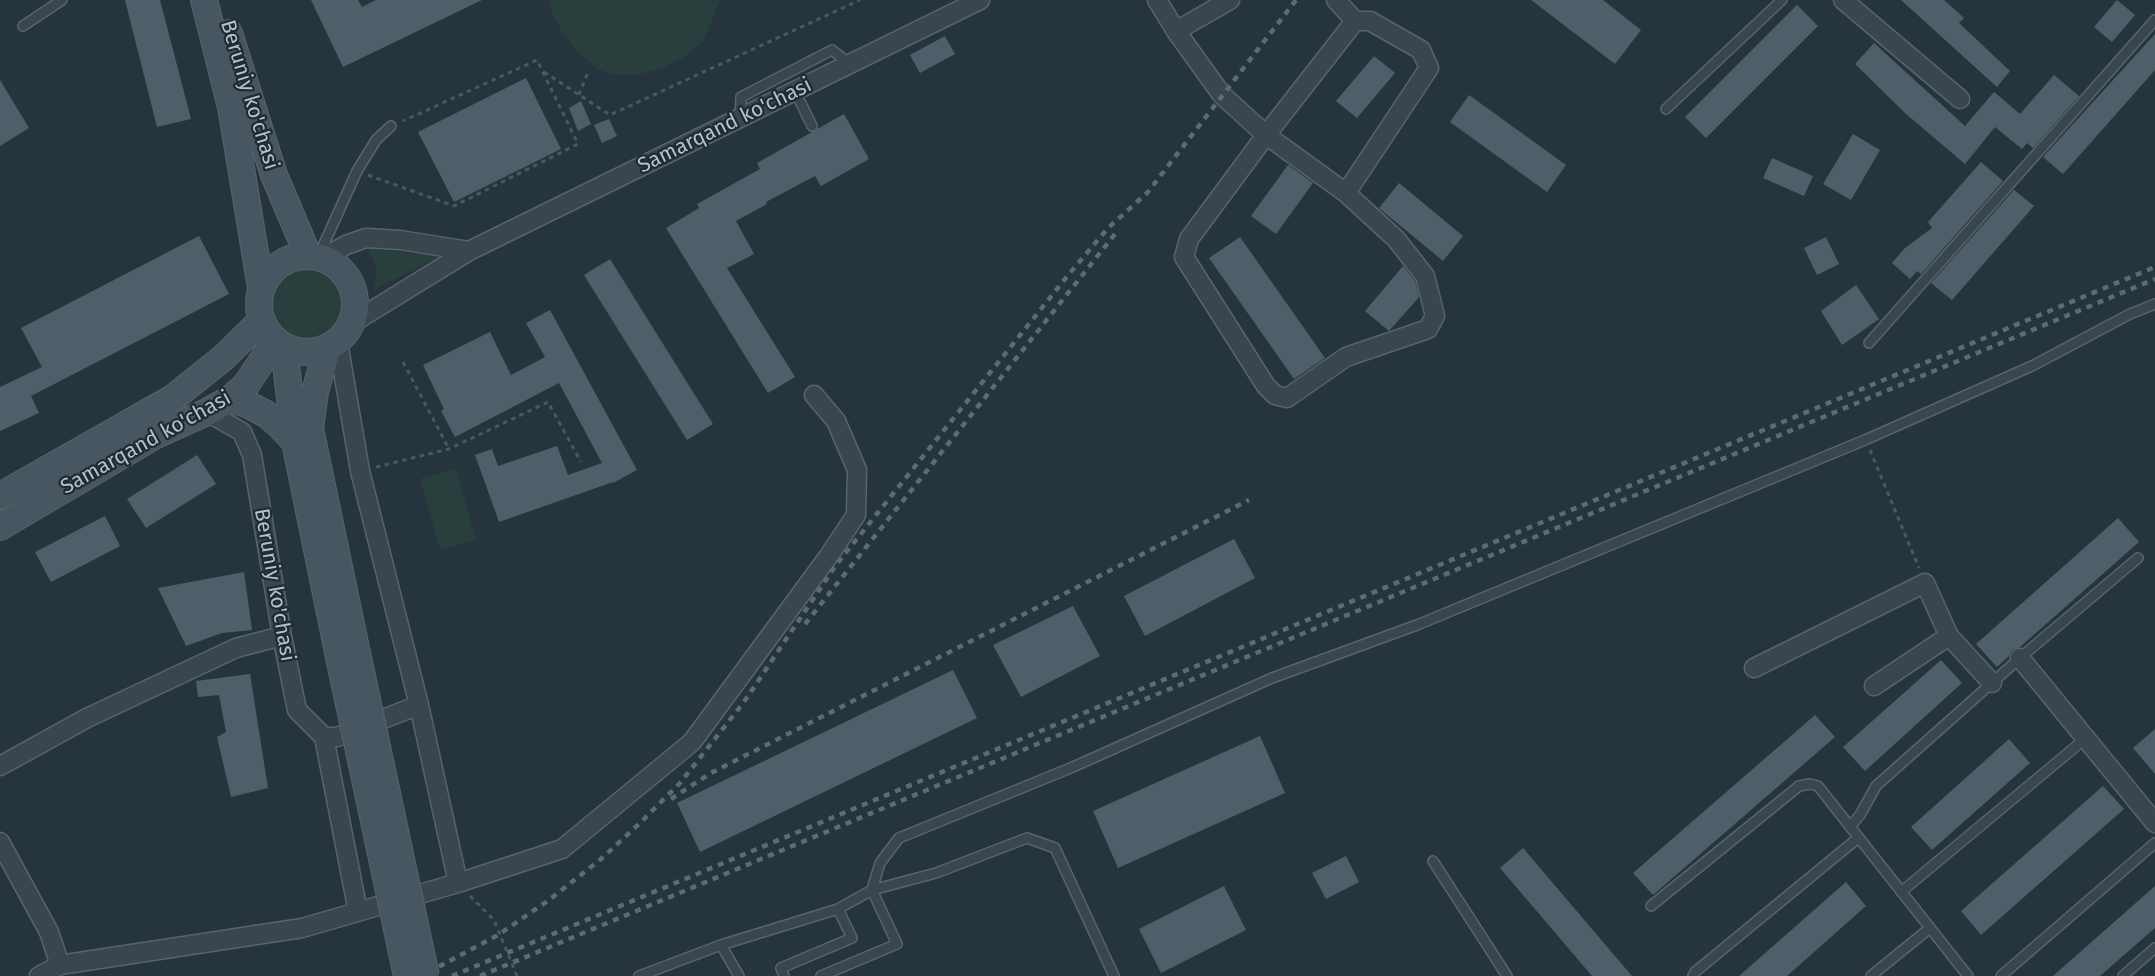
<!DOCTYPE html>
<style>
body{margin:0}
canvas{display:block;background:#26343e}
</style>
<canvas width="2155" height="976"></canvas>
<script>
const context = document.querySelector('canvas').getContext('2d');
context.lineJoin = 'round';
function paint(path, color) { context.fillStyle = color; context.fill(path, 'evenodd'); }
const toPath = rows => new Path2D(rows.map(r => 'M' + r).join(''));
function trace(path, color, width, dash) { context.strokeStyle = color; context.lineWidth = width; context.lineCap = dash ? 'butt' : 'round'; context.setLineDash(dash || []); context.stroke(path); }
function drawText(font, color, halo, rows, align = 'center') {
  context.font = font + ' "Fira Sans",sans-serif'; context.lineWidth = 4.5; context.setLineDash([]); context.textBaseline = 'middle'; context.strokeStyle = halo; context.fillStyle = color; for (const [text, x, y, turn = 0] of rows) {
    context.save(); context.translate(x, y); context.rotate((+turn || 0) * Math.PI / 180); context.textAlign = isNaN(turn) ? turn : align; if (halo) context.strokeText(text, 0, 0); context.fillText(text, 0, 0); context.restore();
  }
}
const green = toPath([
 [549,0,720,0,704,40,683,58,660,69,635,75,613,75,598,69,578,52,564,35,552,14],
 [367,248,440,257,375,289,376,266],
 '270 303a37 37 0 1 1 74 0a37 37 0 1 1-74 0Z',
 [456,469,476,540,440,550,420,479]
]);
const building = toPath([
 [125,0,160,0,191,119,157,127],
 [311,0,358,0,362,7,376,0,482,0,343,67],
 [1531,0,1603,0,1641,30,1615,64],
 [1901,0,1944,0,1964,18,1959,23,2010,71,1997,87],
 [2117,0,2135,15,2112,42,2094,27],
 [1797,5,1818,26,1706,138,1685,117],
 [2155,34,2155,70,2063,174,2043,157],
 [945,36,955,54,920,73,910,55],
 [1874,43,1965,126,1994,92,2020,114,2054,75,2079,96,2033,148,2027,143,2022,149,1995,127,1965,164,1905,113,1855,64],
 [1374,56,1395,73,1357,118,1336,101],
 [526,78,561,149,454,202,418,132],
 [0,80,29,128,0,146],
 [1469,95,1566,165,1547,192,1450,122],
 [581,101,591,124,578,131,569,108],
 [844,114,869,159,821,186,815,176,766,202,767,204,736,221,754,254,727,268,795,377,768,393,666,228,699,208,697,204,760,169,757,163],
 [609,119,617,136,602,143,594,125],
 [1853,134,1880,150,1851,200,1823,184],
 [1772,158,1813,176,1804,196,1763,178],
 [1981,162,2003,181,1921,274,1917,271,1910,279,1892,263,1905,248,1932,228,1928,222],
 [1288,165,1313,183,1276,234,1251,216],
 [1399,183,1463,236,1443,261,1379,208],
 [2014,190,2034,206,1952,300,1931,283],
 [199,236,229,294,31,396,39,413,0,431,0,387,42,367,21,328],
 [1240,237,1325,358,1294,379,1209,258],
 [1826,237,1839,264,1817,275,1804,248],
 [610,259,713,424,687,440,584,275],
 [1403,266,1415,281,1419,297,1389,331,1365,311],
 [1856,285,1879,319,1842,345,1821,311],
 [550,310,637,470,613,483,613,482,499,522,475,455,492,449,498,466,557,446,568,475,602,463,559,383,455,437,441,411,444,409,423,365,490,332,511,375,545,357,526,323],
 [197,455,216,484,146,528,127,499],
 [105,516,120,546,51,582,35,552],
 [2118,518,2139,542,2020,647,2012,650,2009,656,1997,667,1976,644],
 [1234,539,1255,578,1145,636,1124,596],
 [244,572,252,630,222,633,186,646,158,588],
 [1073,606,1100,656,1021,697,993,645],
 [1941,660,1962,683,1865,771,1843,747],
 [953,670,977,718,700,852,677,803],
 [250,674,268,788,231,797,217,737,226,732,219,695,198,697,196,681],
 [1815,715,1835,737,1653,895,1633,873],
 [2155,729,2155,774,2133,748],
 [1260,736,1285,793,1118,868,1093,811],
 [2009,739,2030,763,1932,850,1911,827],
 [2103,786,2124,809,1981,935,1961,911],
 [1523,848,1632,976,1592,976,1500,868],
 [1346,856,1359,882,1326,899,1312,873],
 [1846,882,1866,906,1787,976,1739,976],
 [1224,886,1246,930,1161,973,1139,929],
 [2155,886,2155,928,2100,976,2053,976]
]);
const path = toPath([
 [544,72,610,115,860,0],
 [579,95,588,72],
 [368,175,454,206,578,144,537,60,403,121],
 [403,362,449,449],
 [1870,450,1919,568],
 [376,467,449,449,548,402,581,462],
 [470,896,494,920,517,976]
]);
const service = toPath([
 [23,26,62,0],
 [795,91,812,126],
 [1666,109,1782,0],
 [740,118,741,97,832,50,850,64],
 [318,257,357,171,376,140,391,126],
 [1869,343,2155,20],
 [1850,827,1860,815,1876,786,2020,658,2138,558],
 [1433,861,1507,976],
 [1901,892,2086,738],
 [1651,906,1799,786,1810,784,1818,786,1968,976],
 [721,945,739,976],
 [639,976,721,945,838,909,872,890,936,873,1027,838,1055,848,1114,976],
 [784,976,781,968,852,938,838,909],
 [821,976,897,944,872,890,880,863,899,838,1073,767,1272,678,1417,625,1865,440,2034,365,2130,314,2155,304],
 [1693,976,1695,972,1858,838],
 [1871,976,1930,928],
 [2001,976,2155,843],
 [2123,976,2155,948]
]);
const minor = toPath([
 [1157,0,1176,31,1222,95,1266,135,1355,21,1370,21,1421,50,1429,68,1346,193],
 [1336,0,1355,21],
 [1843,0,1960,99],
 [1176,31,1230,0],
 [1266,135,1346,193,1396,239,1425,276,1435,316,1428,329,1346,357,1287,398,1275,395,1266,386,1184,257,1189,239,1266,135],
 [323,258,346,245,366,238,400,240,469,251],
 [352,323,469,251,980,0],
 [338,342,360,471,419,705,458,883],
 [207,412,242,432,252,455,282,636,297,710,324,737,337,737,419,705],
 [1949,636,1992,683],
 [2020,658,2155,823],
 [1754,668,1925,583,1949,636,1874,686],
 [324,737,358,912],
 [0,766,87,718,236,648,282,636],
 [0,842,49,932,60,965],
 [39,976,60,965,302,928,458,883,562,849,692,742,828,557,856,515,857,470,836,421,814,395]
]);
const secondary = toPath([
 [204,0,231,107,261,288],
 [229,33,274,175,308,255],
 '259 304a48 48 0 1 1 96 0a48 48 0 1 1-96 0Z',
 [284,347,295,442,339,657],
 [327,349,315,392,310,428,357,653],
 [230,399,247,404,266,414,278,424,295,442],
 [0,496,173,398,223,358,261,321],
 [0,527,156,435,207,412,230,399,246,385,275,341]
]);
const rail = toPath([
 [805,624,1115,234],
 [671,799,711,773,1249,500],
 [417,976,442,965,498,935,549,900,601,859,639,824,680,783,744,702,836,565,1069,274,1108,228,1148,192,1296,0],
 [452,976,2155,267],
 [480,976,2155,279]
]);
const secondaryBridge = toPath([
 [357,653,426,976],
 [339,657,407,976]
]);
const streetNames = [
 ["Beruniy ko'chasi",249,95,73],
 ["Samarqand ko'chasi",725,126,-26],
 ["Samarqand ko'chasi",146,443,-29],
 ["Beruniy ko'chasi",274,585,80]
];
paint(green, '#283f3d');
paint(building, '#4f5f69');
trace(service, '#58646c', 12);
trace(minor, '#58646c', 21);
trace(secondary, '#58646c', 28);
trace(path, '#465b5a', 3, [4.5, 4.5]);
trace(service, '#3a464e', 9);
trace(minor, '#3a464e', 18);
trace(secondary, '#485661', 26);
trace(rail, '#5c6b75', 4.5, [6, 6]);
trace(secondaryBridge, '#58646c', 28, []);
trace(secondaryBridge, '#485661', 26);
drawText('21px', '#b6c1c9', '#1f2b33', streetNames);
</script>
